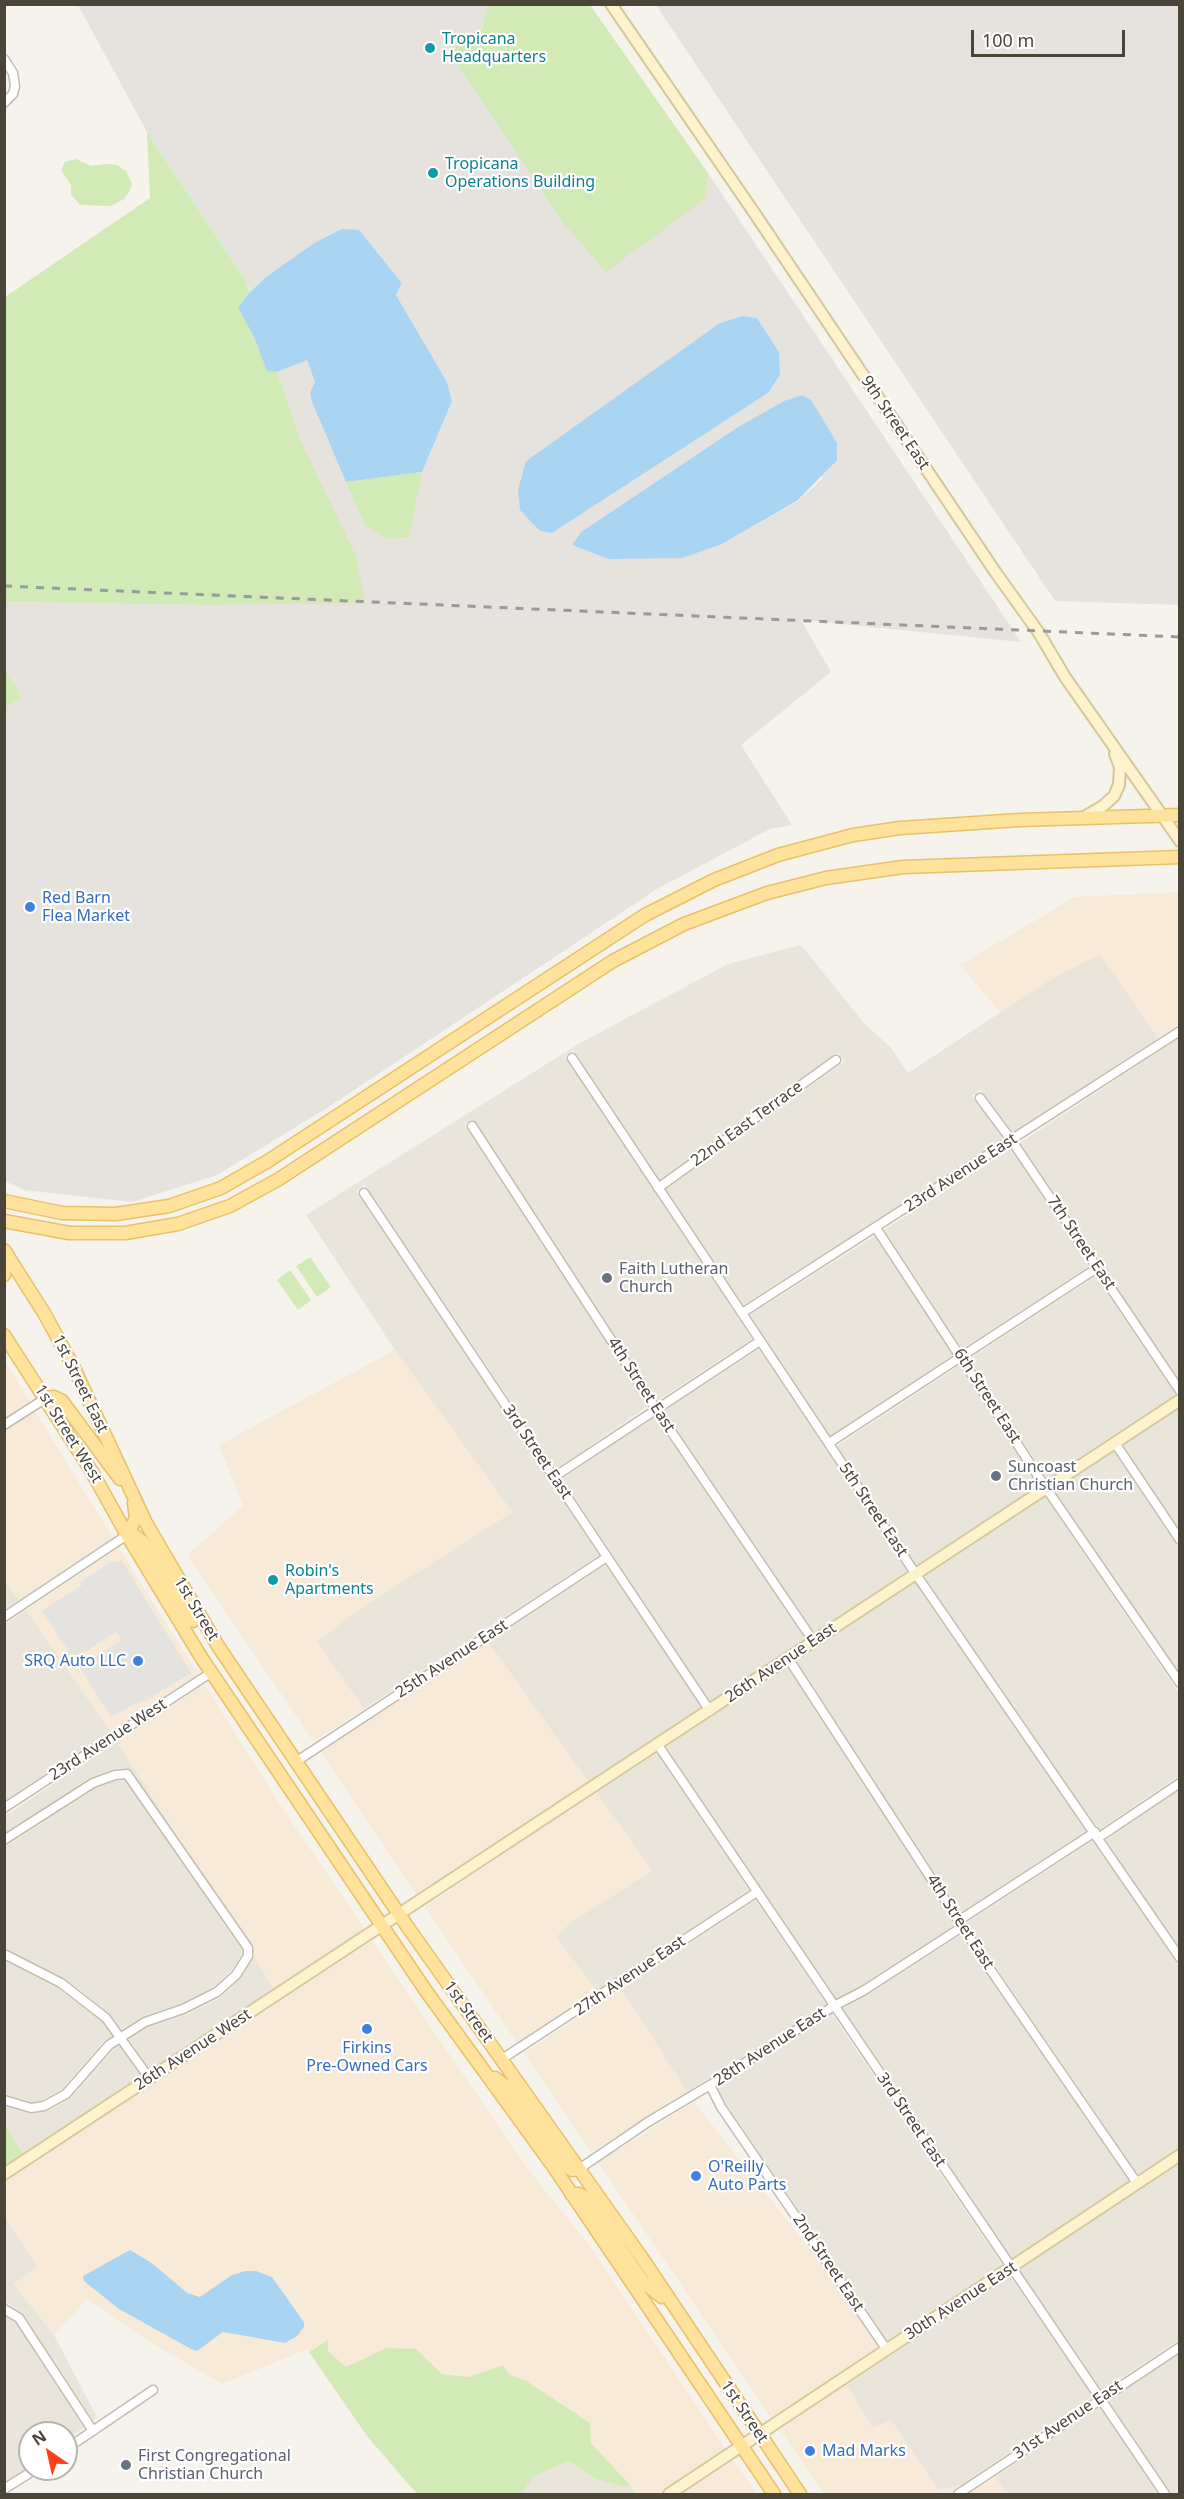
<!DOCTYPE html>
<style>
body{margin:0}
#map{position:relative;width:1184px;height:2499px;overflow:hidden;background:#f6f3ec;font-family:"Noto Sans",sans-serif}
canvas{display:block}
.frame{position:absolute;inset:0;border:6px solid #4b4439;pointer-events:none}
.north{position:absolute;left:18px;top:2421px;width:60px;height:60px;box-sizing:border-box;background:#fff;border:2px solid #b7b4b0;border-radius:50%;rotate:326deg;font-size:16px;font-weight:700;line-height:24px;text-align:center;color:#4b4439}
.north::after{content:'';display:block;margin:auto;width:21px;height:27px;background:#fc3f1d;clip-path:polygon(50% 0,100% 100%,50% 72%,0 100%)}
.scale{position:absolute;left:971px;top:30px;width:154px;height:27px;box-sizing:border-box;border:3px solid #4b4439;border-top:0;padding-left:8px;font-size:18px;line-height:21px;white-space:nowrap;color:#4b4439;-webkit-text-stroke:4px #fff;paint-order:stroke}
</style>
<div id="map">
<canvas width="1184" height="2499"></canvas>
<div class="frame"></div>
<div class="north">N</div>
<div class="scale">100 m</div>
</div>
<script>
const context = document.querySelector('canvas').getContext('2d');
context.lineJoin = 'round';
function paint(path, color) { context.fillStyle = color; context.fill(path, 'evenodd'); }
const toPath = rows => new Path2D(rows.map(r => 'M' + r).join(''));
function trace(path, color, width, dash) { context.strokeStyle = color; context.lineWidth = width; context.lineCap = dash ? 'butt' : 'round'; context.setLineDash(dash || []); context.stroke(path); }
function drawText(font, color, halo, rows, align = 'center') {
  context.font = font + ' "Noto Sans",sans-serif'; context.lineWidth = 4.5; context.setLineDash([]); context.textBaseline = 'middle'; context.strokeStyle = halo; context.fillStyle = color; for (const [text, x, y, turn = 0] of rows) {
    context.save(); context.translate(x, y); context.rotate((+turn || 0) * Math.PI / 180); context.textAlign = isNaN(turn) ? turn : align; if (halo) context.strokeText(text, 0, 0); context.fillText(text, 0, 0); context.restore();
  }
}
const residential = toPath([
 [801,945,863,1022,891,1048,908,1073,1051,979,1100,954,1158,1038,1013,1133,980,1090,972,1096,1004,1139,743,1305,665,1190,844,1062,838,1052,659,1180,573,1050,565,1056,752,1339,657,1401,473,1119,464,1124,648,1406,556,1469,365,1185,356,1191,599,1555,364,1709,316,1641,361,1608,512,1512,395,1350,306,1215,580,1043,728,964],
 [1179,1038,1180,1122,1178,1124,1180,1127,1179,1381,1020,1143],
 [1011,1149,1089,1266,962,1349,884,1230],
 [875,1236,953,1355,830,1436,750,1315],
 [1096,1276,1176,1395,1048,1480,969,1359],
 [759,1349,907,1571,815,1634,664,1411],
 [960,1365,1039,1486,916,1565,837,1446],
 [1179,1408,1179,1407,1179,1530,1123,1445],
 [655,1417,806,1640,711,1703,562,1479],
 [1114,1451,1179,1549,1179,1674,1054,1490],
 [1045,1496,1179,1693,1179,1776,1099,1830,923,1575],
 [606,1565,702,1709,589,1783,488,1642],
 [4,1578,19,1600,5,1609,4,1609],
 [914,1581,1087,1830,960,1913,796,1660],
 [26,1610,111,1732,5,1801,5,1624],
 [787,1666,955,1925,860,1986,835,1999,666,1747],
 [117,1742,187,1851,132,1771,126,1768,114,1769,90,1778,5,1833,5,1816],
 [657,1753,749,1890,597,1991,555,1937,570,1923,651,1871,596,1792],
 [125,1780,242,1950,242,1954,231,1971,214,1987,180,2004,143,2016,122,2029,110,2014,84,1993,62,1978,5,1948,4,1848,96,1788,116,1781],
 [1179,1790,1179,1948,1106,1840],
 [1094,1840,1179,1967,1179,2148,1138,2175,966,1923],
 [756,1900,826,2004,687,2092,621,1989],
 [961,1935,1129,2181,1012,2260,842,2009,866,1996],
 [254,1956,275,1990,151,2071,129,2039,148,2027,185,2015,220,1998,240,1979],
 [5,1961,58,1988,103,2022,113,2035,104,2041,62,2089,41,2101,31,2102,5,2094],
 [832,2014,1003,2266,888,2342,726,2104,717,2088],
 [120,2045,142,2077,23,2154,5,2125,5,2105,30,2114,47,2111,70,2099,113,2050],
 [1179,2162,1179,2340,1102,2391,1019,2270],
 [4,2215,38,2267,14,2284,54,2335,97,2417,93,2420,23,2315,8,2303,5,2303],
 [1010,2276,1093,2396,961,2485,938,2490,891,2421,872,2428,847,2385],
 [4,2315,15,2321,84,2427,66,2441,66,2433,30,2433,30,2466,5,2482],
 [1179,2354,1179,2494,1171,2494,1108,2400],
 [1100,2406,1158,2494,1007,2494,995,2477],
 [569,2461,596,2479,625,2487,630,2485,637,2494,522,2494,533,2477]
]);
const commercial = toPath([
 [1179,892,1179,1023,1158,1038,1100,954,1051,979,1000,1012,960,965,1075,897],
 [395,1350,512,1512,361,1608,316,1641,364,1709,313,1741,187,1555,243,1506,219,1445],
 [4,1360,29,1401,5,1417,4,1417],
 [35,1411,113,1538,19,1600,5,1578,5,1432],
 [119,1548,198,1674,111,1732,26,1610],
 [488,1642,589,1783,418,1897,320,1751],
 [204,1684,281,1806,366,1931,275,1990,254,1956,252,1945,187,1851,117,1742],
 [596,1792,652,1870,570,1923,555,1936,597,1991,517,2043,425,1907],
 [372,1941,527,2168,587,2242,727,2451,658,2494,637,2494,591,2443,590,2423,528,2382,509,2374,502,2365,468,2377,441,2374,416,2350,386,2348,346,2367,328,2351,328,2341,309,2352,307,2349,222,2384,150,2342,87,2299,54,2335,14,2284,38,2267,5,2215,5,2181],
 [98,2268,176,2285,187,2294,201,2297,232,2275,256,2271,272,2277,304,2321,285,2343,223,2332,210,2342,84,2276],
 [621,1989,687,2092,591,2152,524,2053],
 [694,2102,824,2267,879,2348,773,2421,598,2162],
 [886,2358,847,2385,872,2428,891,2420,937,2490,961,2485,947,2494,824,2494,780,2430],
 [734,2461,757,2494,681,2494],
 [995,2477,1007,2494,968,2494]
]);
const industrial = toPath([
 [78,5,488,5,482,28,449,51,705,199,708,173,1021,642,801,620,831,672,741,745,792,825,770,829,657,889,327,1108,217,1175,132,1202,24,1190,5,1181,4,707,20,698,17,688,5,671,5,602,203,605,303,446,277,372,307,359,315,382,310,393,312,402,365,526,387,539,409,538,420,477,452,401,447,382,396,295,402,283,359,230,266,277,249,293,245,279,147,132],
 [757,318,779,352,780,375,768,393,552,533,540,531,526,461,696,341],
 [802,395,811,400,816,410,822,479,797,502,722,544,608,559,572,545,581,532,738,427,784,401],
 [656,5,1179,5,1179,605,1055,601]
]);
const green = toPath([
 [488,5,590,5,708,173,705,199,606,272,562,221,449,51,482,28],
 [147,132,245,279,249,293,238,308,254,337,267,370,277,372,303,446,356,556,365,603,203,605,5,602,5,297,150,198],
 [76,159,91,166,106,164,117,165,126,171,132,184,129,192,124,199,111,206,80,205,71,194,71,185,61,170,65,162],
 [422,472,409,538,387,539,365,526,346,482],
 [5,671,17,688,20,698,5,707],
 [310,1257,331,1287,317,1297,296,1266],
 [290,1270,311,1300,298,1310,277,1280],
 [5,2125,23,2154,5,2166,4,2166],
 [328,2340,328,2351,346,2367,386,2348,416,2349,442,2374,468,2377,503,2365,509,2374,528,2382,590,2423,591,2443,630,2485,625,2487,596,2479,569,2461,533,2477,522,2494,417,2494,367,2436,309,2352]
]);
const parking = toPath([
 [122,1561,191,1673,145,1701,142,1700,111,1717,79,1666,122,1640,116,1632,74,1659,42,1611,82,1585,80,1582,111,1562]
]);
const water = toPath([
 [342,229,359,230,402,283,396,295,447,382,452,401,422,472,346,482,312,402,310,393,315,382,307,360,277,372,267,371,254,337,238,308,249,293,266,277,316,242],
 [743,316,757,318,779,352,780,375,768,393,552,533,540,531,520,510,518,490,526,461,720,323],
 [802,395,811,400,837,443,837,460,797,501,722,544,682,558,608,559,572,545,581,532,738,427,784,401],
 [130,2250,153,2264,187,2293,200,2297,232,2275,245,2271,256,2271,272,2277,304,2322,304,2327,297,2336,285,2343,223,2332,197,2351,193,2350,119,2309,84,2281,83,2276]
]);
const street = toPath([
 [4,59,13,73,15,86,13,94,4,103],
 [572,1058,915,1573,1180,1958],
 [980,1098,1012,1141,1180,1391],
 [472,1126,656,1409,814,1642],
 [658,1188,836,1060],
 [364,1193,710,1711],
 [876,1228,1046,1488,1180,1683],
 [742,1313,1180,1031],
 [4,1425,46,1398],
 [829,1443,1097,1268],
 [1115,1443,1180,1540],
 [554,1477,760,1341],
 [4,1617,127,1535],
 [788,1658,990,1969,1137,2183],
 [658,1745,1165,2494],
 [297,1761,607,1557],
 [4,1808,212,1672],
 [1098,1838,1180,1783],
 [4,1840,93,1783,115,1775,127,1774,248,1948,248,1956,236,1975,217,1992,183,2009,145,2022,109,2045,66,2094,44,2106,31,2108,4,2100],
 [958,1921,1095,1832],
 [4,1954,61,1983,106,2018,150,2079],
 [502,2059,757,1892],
 [710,2085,721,2107,887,2350],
 [579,2169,648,2122,710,2085,834,2006,863,1991,962,1927],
 [4,2309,19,2318,93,2431],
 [66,2449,153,2390],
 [4,2489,36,2469],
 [958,2494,1180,2347]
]);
const secondary = toPath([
 [611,4,753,211,996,573,1039,633,1065,677,1180,841],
 [1084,817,1103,806,1114,796,1119,785,1120,767,1115,754],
 [4,2174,1180,1400],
 [669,2494,1180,2155]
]);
const primary = toPath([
 [4,1201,62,1213,116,1214,169,1206,221,1188,268,1161,645,915,714,880,778,855,853,835,900,828,1020,820,1180,815],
 [4,1221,69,1233,125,1233,178,1224,230,1206,279,1179,613,961,684,924,767,893,826,878,903,867,1180,857],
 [4,1250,44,1313,72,1364,146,1523,218,1646,407,1926,642,2258,800,2494],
 [4,1275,7,1254],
 [4,1335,92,1472,127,1535,201,1657,426,1991,553,2166,774,2494],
 [46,1398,54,1397,62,1401,120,1479],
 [127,1535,134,1535,143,1542,193,1621],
 [127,1535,136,1518,134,1503],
 [495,2078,511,2090,565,2165,572,2170,579,2169],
 [571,2194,579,2194,586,2198,643,2282,662,2297]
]);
const rail = toPath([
 [4,586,1180,637]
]);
const markers = [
 [430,48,6,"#0f9aa8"],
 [433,173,6,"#0f9aa8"],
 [30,907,6,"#3f7fe0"],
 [607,1278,6,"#6b7280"],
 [996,1476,6,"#6b7280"],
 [273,1580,6,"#0f9aa8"],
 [138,1661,6,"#3f7fe0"],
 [367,2029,6,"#3f7fe0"],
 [696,2176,6,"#3f7fe0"],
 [810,2451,6,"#3f7fe0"],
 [126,2465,6,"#6b7280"]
];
const cultureNames = [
 ["Tropicana",442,39],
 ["Headquarters",442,57],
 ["Tropicana",445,164],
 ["Operations Building",445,182],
 ["Robin's",285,1571],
 ["Apartments",285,1589]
];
const streetNames = [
 ["9th Street East",895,423,56],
 ["22nd East Terrace",747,1124,-36],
 ["23rd Avenue East",961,1173,-33],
 ["7th Street East",1081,1243,56],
 ["1st Street East",80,1384,64],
 ["4th Street East",641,1385,57],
 ["6th Street East",987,1396,57],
 ["1st Street West",68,1434,58],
 ["3rd Street East",537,1452,56],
 ["5th Street East",873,1510,56],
 ["1st Street",196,1609,59],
 ["25th Avenue East",452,1659,-33],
 ["26th Avenue East",781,1663,-34],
 ["23rd Avenue West",108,1740,-33],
 ["4th Street East",960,1922,57],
 ["27th Avenue East",630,1976,-34],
 ["1st Street",468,2012,54],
 ["28th Avenue East",770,2047,-33],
 ["26th Avenue West",193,2050,-33],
 ["3rd Street East",911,2120,56],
 ["2nd Street East",828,2263,56],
 ["30th Avenue East",961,2301,-33],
 ["1st Street",744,2412,56],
 ["31st Avenue East",1068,2420,-34]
];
const shopNames = [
 ["Red Barn",42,898],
 ["Flea Market",42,916],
 ["SRQ Auto LLC",126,1661,"right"],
 ["Firkins",367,2048,"center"],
 ["Pre-Owned Cars",367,2066,"center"],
 ["O'Reilly",708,2167],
 ["Auto Parts",708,2185],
 ["Mad Marks",822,2451]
];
const worshipNames = [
 ["Faith Lutheran",619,1269],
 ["Church",619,1287],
 ["Suncoast",1008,1467],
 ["Christian Church",1008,1485],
 ["First Congregational",138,2456],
 ["Christian Church",138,2474]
];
paint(residential, '#eae5da');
paint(commercial, '#f7ead8');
paint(industrial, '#e6e2dd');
paint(green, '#d2eab5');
paint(parking, '#e5e3e0');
paint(water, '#a9d4f2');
trace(street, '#c2bbae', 11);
trace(secondary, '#d6c79b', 14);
trace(primary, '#e6c16a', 15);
trace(street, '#fff', 8);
trace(secondary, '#fff3cd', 10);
trace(primary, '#ffe39c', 12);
trace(rail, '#9a9a9a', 3, [8, 8]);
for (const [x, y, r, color] of markers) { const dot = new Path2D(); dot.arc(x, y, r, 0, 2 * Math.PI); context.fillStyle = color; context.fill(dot); trace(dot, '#fff', 2); }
drawText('16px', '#0d838f', '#fff', cultureNames, 'left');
drawText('16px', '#4b4439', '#fff', streetNames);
drawText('16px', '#366cbe', '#fff', shopNames, 'left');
drawText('16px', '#5b616d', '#fff', worshipNames, 'left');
</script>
